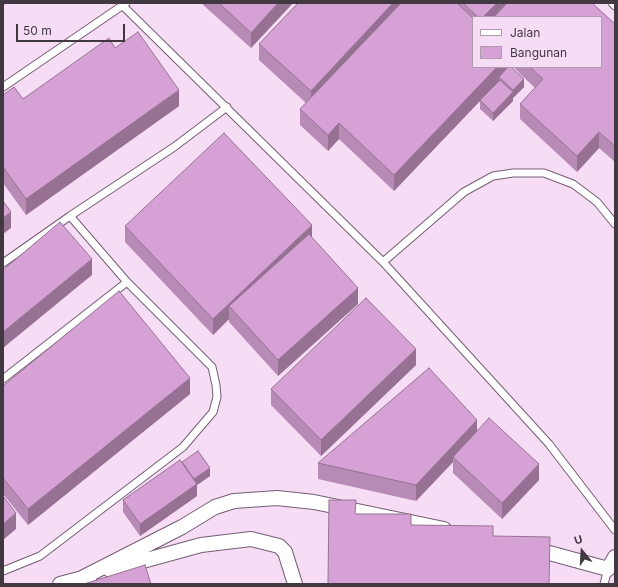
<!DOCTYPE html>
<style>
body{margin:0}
#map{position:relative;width:618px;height:587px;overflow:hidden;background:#f6ddf5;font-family:Inter,sans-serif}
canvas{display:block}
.frame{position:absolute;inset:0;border:4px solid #423842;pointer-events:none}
.legend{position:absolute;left:472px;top:16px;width:130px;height:52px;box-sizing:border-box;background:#f6ddf5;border:1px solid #ae9bad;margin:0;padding:5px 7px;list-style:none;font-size:12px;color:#423842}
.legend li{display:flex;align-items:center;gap:8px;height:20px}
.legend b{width:20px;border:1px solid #ae9bad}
.north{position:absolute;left:562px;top:531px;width:40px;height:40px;-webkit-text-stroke:3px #f6ddf5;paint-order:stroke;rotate:342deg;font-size:11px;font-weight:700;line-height:16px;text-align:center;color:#423842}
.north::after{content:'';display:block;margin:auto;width:14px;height:18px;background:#423842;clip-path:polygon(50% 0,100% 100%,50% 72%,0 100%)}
.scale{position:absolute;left:16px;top:24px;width:109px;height:18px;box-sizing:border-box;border:2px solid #423842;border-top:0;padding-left:5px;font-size:12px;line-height:14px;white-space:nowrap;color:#423842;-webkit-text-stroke:3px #f6ddf5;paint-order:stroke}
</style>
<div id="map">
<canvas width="618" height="587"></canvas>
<div class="frame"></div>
<ul class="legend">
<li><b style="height:5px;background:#fff"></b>Jalan</li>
<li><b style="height:11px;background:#d6a1d4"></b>Bangunan</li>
</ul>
<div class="north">U</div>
<div class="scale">50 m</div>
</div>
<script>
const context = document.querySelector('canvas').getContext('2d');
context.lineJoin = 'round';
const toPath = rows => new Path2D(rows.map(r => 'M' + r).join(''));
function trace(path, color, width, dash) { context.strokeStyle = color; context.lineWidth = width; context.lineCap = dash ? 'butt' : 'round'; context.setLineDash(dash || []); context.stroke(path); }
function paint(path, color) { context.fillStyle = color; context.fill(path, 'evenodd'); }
const service = toPath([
 [612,3,615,6],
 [123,6,383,262],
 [3,87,126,3],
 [615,224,597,202,573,184,544,173,513,173,493,176,464,192,383,262,549,444,615,530],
 [3,263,70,216,174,147,227,107],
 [3,379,127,282],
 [3,571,40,556,183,447,213,412,217,397,216,385,212,367,127,282,70,216],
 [604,584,608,569]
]);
const minor = toPath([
 [531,548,608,569,615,557],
 [110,570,201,545,251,539,279,546,285,552,295,584],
 [82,578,182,527,215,507,234,501,277,498,314,502,444,529],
 [60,584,90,576]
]);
const wall = toPath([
 [201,3,293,3,251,48],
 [298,3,592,3,615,24,615,162,599,148,577,172,520,119,520,104,535,88,513,67,601,67,601,17,473,17,473,67,511,67,524,87,513,98,513,101,493,121,480,109,480,101,394,191,339,139,328,151,300,125,300,109,306,103,259,60,259,44],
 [115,48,179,106,26,215,3,183,3,95,23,99],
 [125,226,312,238,358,304,278,376,229,322,229,319,213,335,125,242],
 [416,365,321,456,271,405,271,389],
 [3,386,190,394,28,525,3,494],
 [477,431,539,480,502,519,453,473,453,462,416,501,318,479,318,463],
 [182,462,210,476,197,485,197,496,140,536,123,512,123,500]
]);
const shadedWall = toPath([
 [3,3,8,3,3,5],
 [278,3,293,3,251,48,251,33],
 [393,3,408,3,311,107,311,91],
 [497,3,512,3,499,17,483,17],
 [497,67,510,67,499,77,499,81,394,191,394,175],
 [524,79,524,87,513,98,513,90],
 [179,90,179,106,26,215,26,199],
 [513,92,513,101,493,121,493,113],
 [339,123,339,139,328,151,328,135],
 [599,132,599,148,577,172,577,156],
 [11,212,11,228,3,234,3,218],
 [312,225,312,241,229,306,229,319,213,335,213,319],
 [92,259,92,275,3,348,3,332],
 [358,288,358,304,278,376,278,360],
 [416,349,416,365,321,456,321,440],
 [190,378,190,394,28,525,28,509],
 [477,420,477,436,453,457,453,462,416,501,416,485],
 [539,464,539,480,502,519,502,503],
 [210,468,210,476,197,485,197,496,140,536,140,524,192,480],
 [16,513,16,529,3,540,3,524]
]);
const building = toPath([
 [219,3,278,3,251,33,219,3],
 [298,3,393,3,311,91,259,44,298,3],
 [401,3,457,3,473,18,473,67,497,67,394,175,339,123,328,135,300,109,401,3],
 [463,3,497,3,483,17,478,17,463,3],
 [507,3,592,3,615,24,615,146,599,132,577,156,520,104,543,79,530,67,601,67,601,17,494,17,507,3],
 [138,32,179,90,26,199,3,167,3,95,14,87,23,99,109,38,115,48,138,32],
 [508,67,511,67,524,79,513,90,499,77,508,67],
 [500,80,513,92,493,113,480,100,500,80],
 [224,133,312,225,213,319,125,226,224,133],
 [3,201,11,212,3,218,3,201],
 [60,222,92,259,3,332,3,270,60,222],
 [309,234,358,288,278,360,229,306,309,234],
 [119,291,190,378,28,509,3,478,3,386,119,291],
 [366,298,416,349,321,440,271,389,366,298],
 [429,368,477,420,416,485,318,463,429,368],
 [489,418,539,464,502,503,453,457,489,418],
 [198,451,210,468,194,479,182,462,198,451],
 [180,460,197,484,140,524,123,500,180,460],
 [3,496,16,513,3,524,3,496],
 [329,500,356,500,355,514,411,514,411,525,493,526,493,536,550,537,549,584,328,584,329,500],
 [145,565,151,584,84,584,145,565]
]);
trace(service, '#745e74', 9);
trace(minor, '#745e74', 16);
trace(service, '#fff', 7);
trace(minor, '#fff', 14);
paint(wall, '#b88ab6');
paint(shadedWall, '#967194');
paint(building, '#d6a1d4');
trace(building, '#967194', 1);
</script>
